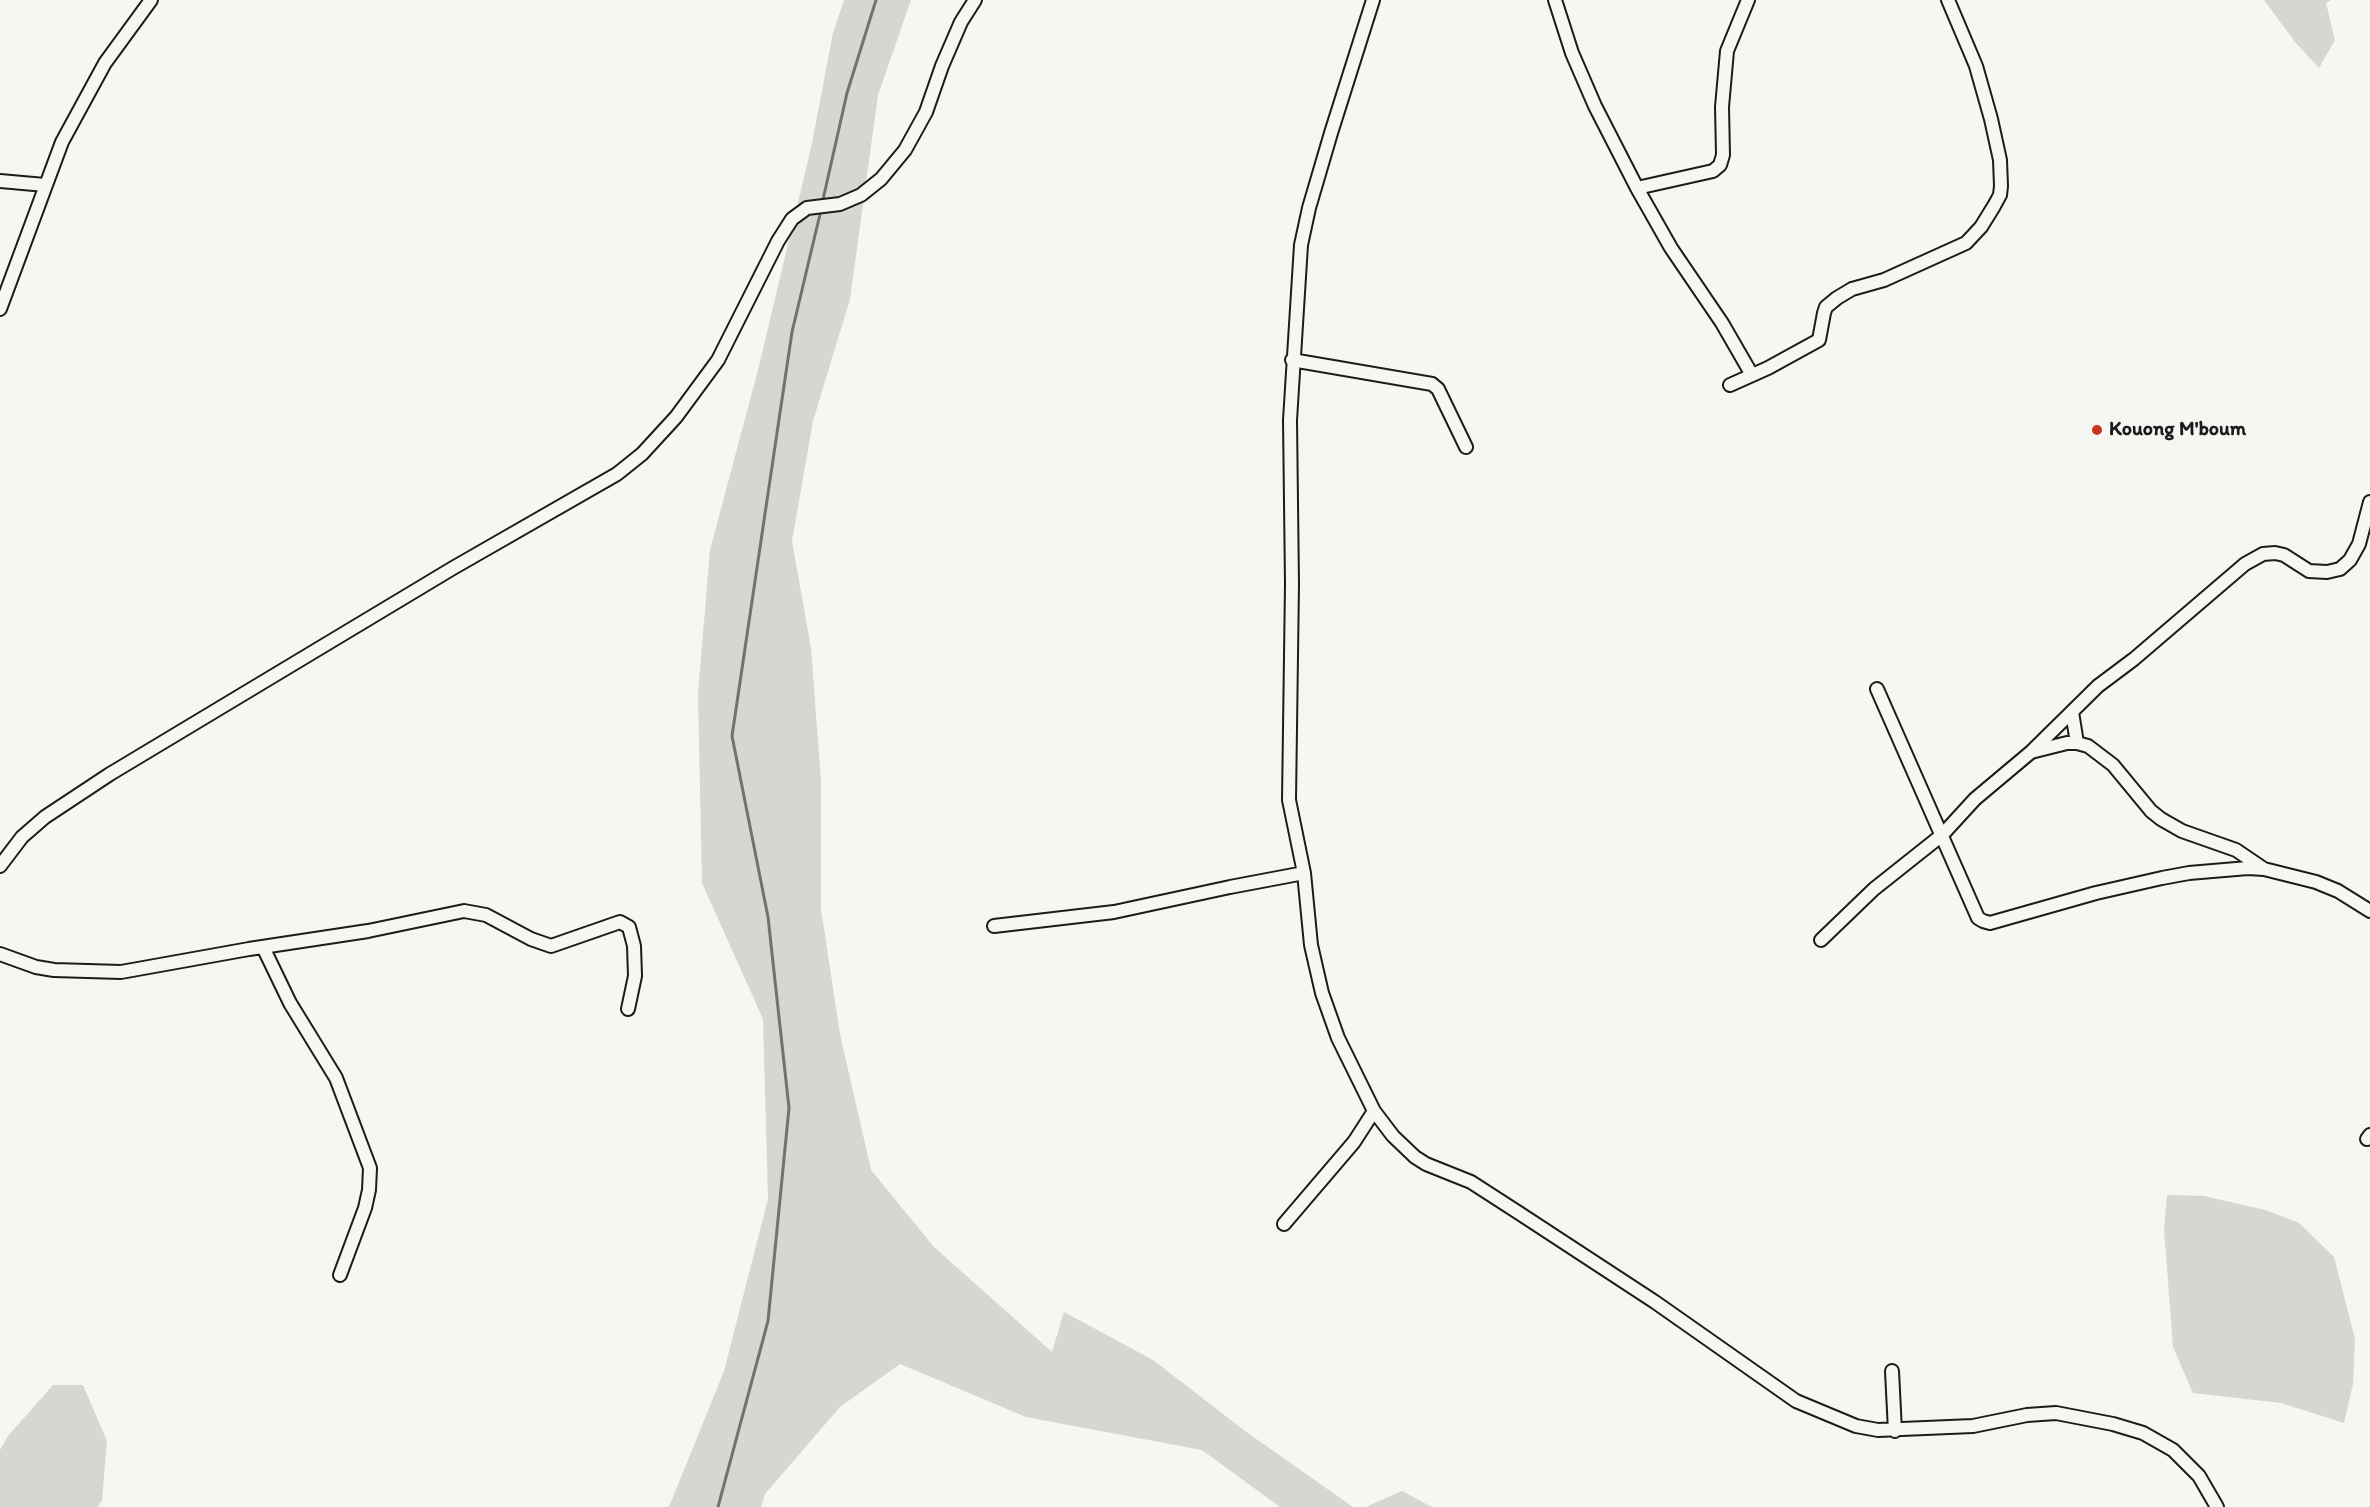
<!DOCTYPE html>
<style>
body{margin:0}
canvas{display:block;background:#f6f6f2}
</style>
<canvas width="2370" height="1507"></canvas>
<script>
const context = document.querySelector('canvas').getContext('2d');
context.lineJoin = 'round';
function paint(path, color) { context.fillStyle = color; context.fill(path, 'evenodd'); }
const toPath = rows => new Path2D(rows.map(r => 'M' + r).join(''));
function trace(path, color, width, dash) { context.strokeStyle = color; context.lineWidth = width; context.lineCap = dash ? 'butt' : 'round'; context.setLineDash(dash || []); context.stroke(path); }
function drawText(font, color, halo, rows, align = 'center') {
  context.font = font + ' Itim,sans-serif'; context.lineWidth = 6; context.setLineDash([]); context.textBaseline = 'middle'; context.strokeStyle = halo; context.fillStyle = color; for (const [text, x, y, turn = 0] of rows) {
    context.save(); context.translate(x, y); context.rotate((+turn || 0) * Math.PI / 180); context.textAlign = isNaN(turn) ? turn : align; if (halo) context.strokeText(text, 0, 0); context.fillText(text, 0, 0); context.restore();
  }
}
const green = toPath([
 [844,0,911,0,878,95,850,299,813,421,792,541,811,648,821,782,821,909,840,1034,871,1170,934,1247,1052,1352,1064,1312,1153,1360,1245,1431,1353,1507,1280,1507,1202,1450,1026,1417,900,1364,840,1407,765,1494,761,1507,669,1507,724,1371,768,1199,763,1019,702,883,698,694,710,550,758,370,811,148,833,33],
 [2264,0,2331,0,2326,3,2335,40,2319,68,2295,42],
 [2167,1195,2204,1196,2265,1210,2299,1223,2334,1257,2355,1339,2353,1384,2344,1423,2281,1403,2193,1393,2173,1347,2164,1230],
 [53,1385,83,1385,107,1441,102,1501,97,1507,0,1507,0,1450,8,1436],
 [1402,1491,1432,1507,1366,1507]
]);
const stream = toPath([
 [822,204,847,93,876,0],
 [718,1507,768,1321,789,1108,768,917,732,736,792,332,821,210]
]);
const minor = toPath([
 [1373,0,1331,133,1309,208,1301,245,1290,420,1292,584,1289,800,1304,873,1311,945,1322,993,1338,1038,1374,1111,1393,1136,1415,1157,1426,1164,1471,1182,1519,1213,1655,1302,1796,1401,1856,1426,1878,1430,1973,1426,2027,1415,2056,1413,2113,1424,2143,1433,2173,1450,2199,1476,2217,1507],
 [1555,0,1572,53,1595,106,1637,188,1671,248,1722,323,1752,375],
 [0,181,45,185],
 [1637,188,1713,171,1720,165,1723,155,1722,107,1727,51,1748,0],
 [0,309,62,142,105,63,151,0],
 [1292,360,1432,384,1438,389,1466,447],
 [1730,385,1768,368,1819,340,1824,313,1826,307,1837,298,1852,289,1884,280,1966,243,1981,227,1994,206,2000,195,2001,186,2000,160,1991,119,1976,66,1948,0],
 [1877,689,1978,918,1983,921,1990,923,2096,893,2162,878,2189,873,2248,868,2264,869,2316,882,2338,891,2370,911],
 [2072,712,2077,743],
 [2031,752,2067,743,2077,743,2088,746,2113,765,2151,811,2161,819,2182,831,2236,850,2264,869],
 [0,866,22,837,45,817,110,774,453,568,617,474,642,454,676,417,718,360,778,241,792,219,807,208,840,204,861,195,881,179,905,150,926,112,942,66,961,22,975,0],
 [994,926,1114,912,1230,887,1304,873],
 [1821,940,1874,889,1942,835,1975,799,2031,752,2098,686,2134,659,2245,564,2263,554,2275,553,2284,555,2309,571,2327,572,2340,569,2350,560,2359,544,2370,502],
 [263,947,290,1003,336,1078,370,1168,369,1190,365,1208,340,1275],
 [0,954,36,967,54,970,121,972,249,949,368,931,464,911,486,915,531,939,551,946,620,922,629,927,634,946,635,976,628,1009],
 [2367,1139,2370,1135],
 [1284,1224,1354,1142,1374,1111],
 [1892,1371,1895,1431]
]);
const markers = [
 [2097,430,6,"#c8321e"]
];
const poiNames = [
 ["Kouong M'boum",2109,430]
];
paint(green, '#d6d6d2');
trace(stream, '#727271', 3);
trace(minor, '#1c1c1c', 16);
trace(minor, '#f6f6f2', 12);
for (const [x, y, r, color] of markers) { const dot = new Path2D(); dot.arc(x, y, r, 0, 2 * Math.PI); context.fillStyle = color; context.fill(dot); trace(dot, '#f6f6f2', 2); }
drawText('bold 20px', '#1c1c1c', '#f6f6f2', poiNames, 'left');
</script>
